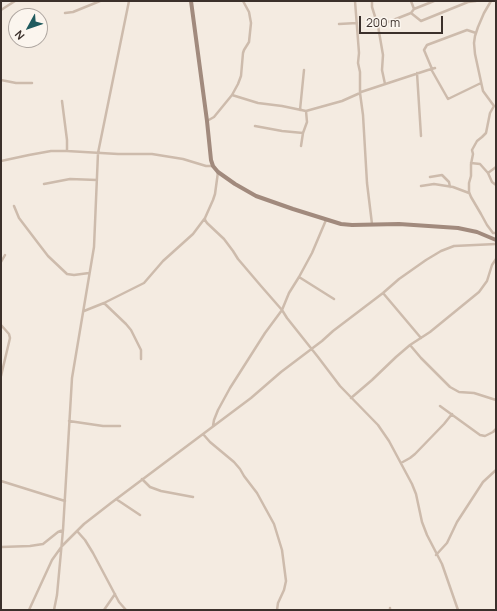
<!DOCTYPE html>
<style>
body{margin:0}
#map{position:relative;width:497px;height:611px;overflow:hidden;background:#f4ebe1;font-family:Manrope,sans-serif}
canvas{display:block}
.frame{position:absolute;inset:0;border:2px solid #3b302b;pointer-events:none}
.north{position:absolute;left:8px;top:8px;width:40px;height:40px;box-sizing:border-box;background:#fbf5ee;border:1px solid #aea6a0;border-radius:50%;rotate:230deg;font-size:11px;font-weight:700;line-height:16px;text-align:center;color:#3b302b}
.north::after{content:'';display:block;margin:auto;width:14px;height:18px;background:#1f5a5e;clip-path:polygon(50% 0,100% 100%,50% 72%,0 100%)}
.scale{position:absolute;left:359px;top:16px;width:84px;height:18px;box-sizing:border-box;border:2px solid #3b302b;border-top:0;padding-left:5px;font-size:12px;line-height:14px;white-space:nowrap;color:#3b302b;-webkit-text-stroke:3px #fbf5ee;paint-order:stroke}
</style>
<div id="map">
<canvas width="497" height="611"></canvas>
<div class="frame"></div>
<div class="north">N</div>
<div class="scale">200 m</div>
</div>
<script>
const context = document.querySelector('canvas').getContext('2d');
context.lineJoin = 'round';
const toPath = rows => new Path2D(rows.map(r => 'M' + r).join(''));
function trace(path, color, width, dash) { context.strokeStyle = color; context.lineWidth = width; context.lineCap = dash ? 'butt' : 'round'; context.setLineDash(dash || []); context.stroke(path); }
const street = toPath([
 [355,1,359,53,358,63,360,72,360,93,363,115,367,183,372,224],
 [372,1,372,7,378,26,383,55,382,70,385,84],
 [411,1,414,9],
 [434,1,414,9,411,13,421,21,468,2,476,1],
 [491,1,484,13,478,27,475,36,474,43,475,54,483,91,494,106,490,113,486,133,482,137,477,141,472,150,473,154,471,164,471,176,469,183,469,192,471,197,481,214,487,225,493,233,496,233],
 [1,10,15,1],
 [65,13,73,12,100,1],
 [339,24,357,23],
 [378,26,411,13],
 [431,69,448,99,481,83],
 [432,69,424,50,427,45,467,30,476,33],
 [417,73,421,136],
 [1,80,16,83,32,83],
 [361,92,428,70,435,68],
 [232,95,258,103,282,106,306,111,342,101,360,93],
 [62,101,67,140,67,151],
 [300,110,304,70],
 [207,121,214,117,232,95,238,84,241,76,243,53,244,50,249,42,251,23,249,12,243,1],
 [255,126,282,131,303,133],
 [301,146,303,133,307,122,306,111],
 [1,161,29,155,51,151,67,151,118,154,152,154,183,159,206,166,213,166],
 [471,163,480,164,488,173,492,182,496,185],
 [488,173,496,167],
 [430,177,442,175,449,182,450,187],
 [44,184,70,179,97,180],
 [421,186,434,184,453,187,469,193],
 [14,206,19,218,38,243,48,256,67,274,74,275,89,273],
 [205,218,205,220,207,223,224,239,233,251,238,259,261,286,282,310,265,333,230,388,218,410,214,420,213,426],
 [326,220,312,253,299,277,289,293,282,310,287,318,318,357,340,386,378,425,389,441,412,484,416,494,422,522,427,535,442,564,458,610],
 [1,262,5,255],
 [299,277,334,299],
 [383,293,421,338],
 [104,303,126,324,131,330,141,350,141,359],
 [84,311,104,303,144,283,163,261,193,234,205,218,213,200,215,194,218,172],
 [1,325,9,334,10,338,1,376],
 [410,345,421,358,450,387,459,392,474,393,496,400],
 [351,398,372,380,396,357,410,345,430,332,479,292,487,281,492,265,496,259],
 [440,406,480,435,485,436,493,432,496,429],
 [69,421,103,426,120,426],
 [203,434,210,442,234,462,240,469,244,476,257,493,274,524,282,550,286,581,284,590,278,603,277,610],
 [401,463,410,458,415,454,444,424,452,414],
 [142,479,150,487,161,491,193,497],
 [1,481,65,501],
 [116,499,140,515],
 [77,531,85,540,93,553,119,602,126,610],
 [1,547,30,546,43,544,58,532,63,530],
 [436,555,447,543,457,522,483,482,496,470],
 [29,610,52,560,62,546,84,524,111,503,251,398,281,372,322,341,333,331,383,293,399,279,426,260,441,251,454,246,496,244],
 [54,610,57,595,63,530,72,378,94,247,98,153,129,1],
 [104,610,115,594],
 [390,610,390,608]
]);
const secondary = toPath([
 [191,1,207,121,211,160,213,166,218,172,235,184,256,196,293,209,341,224,352,225,399,224,458,228,477,232,496,240]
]);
trace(street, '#cdbbac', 2.5);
trace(secondary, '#a18a7d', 4);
</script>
